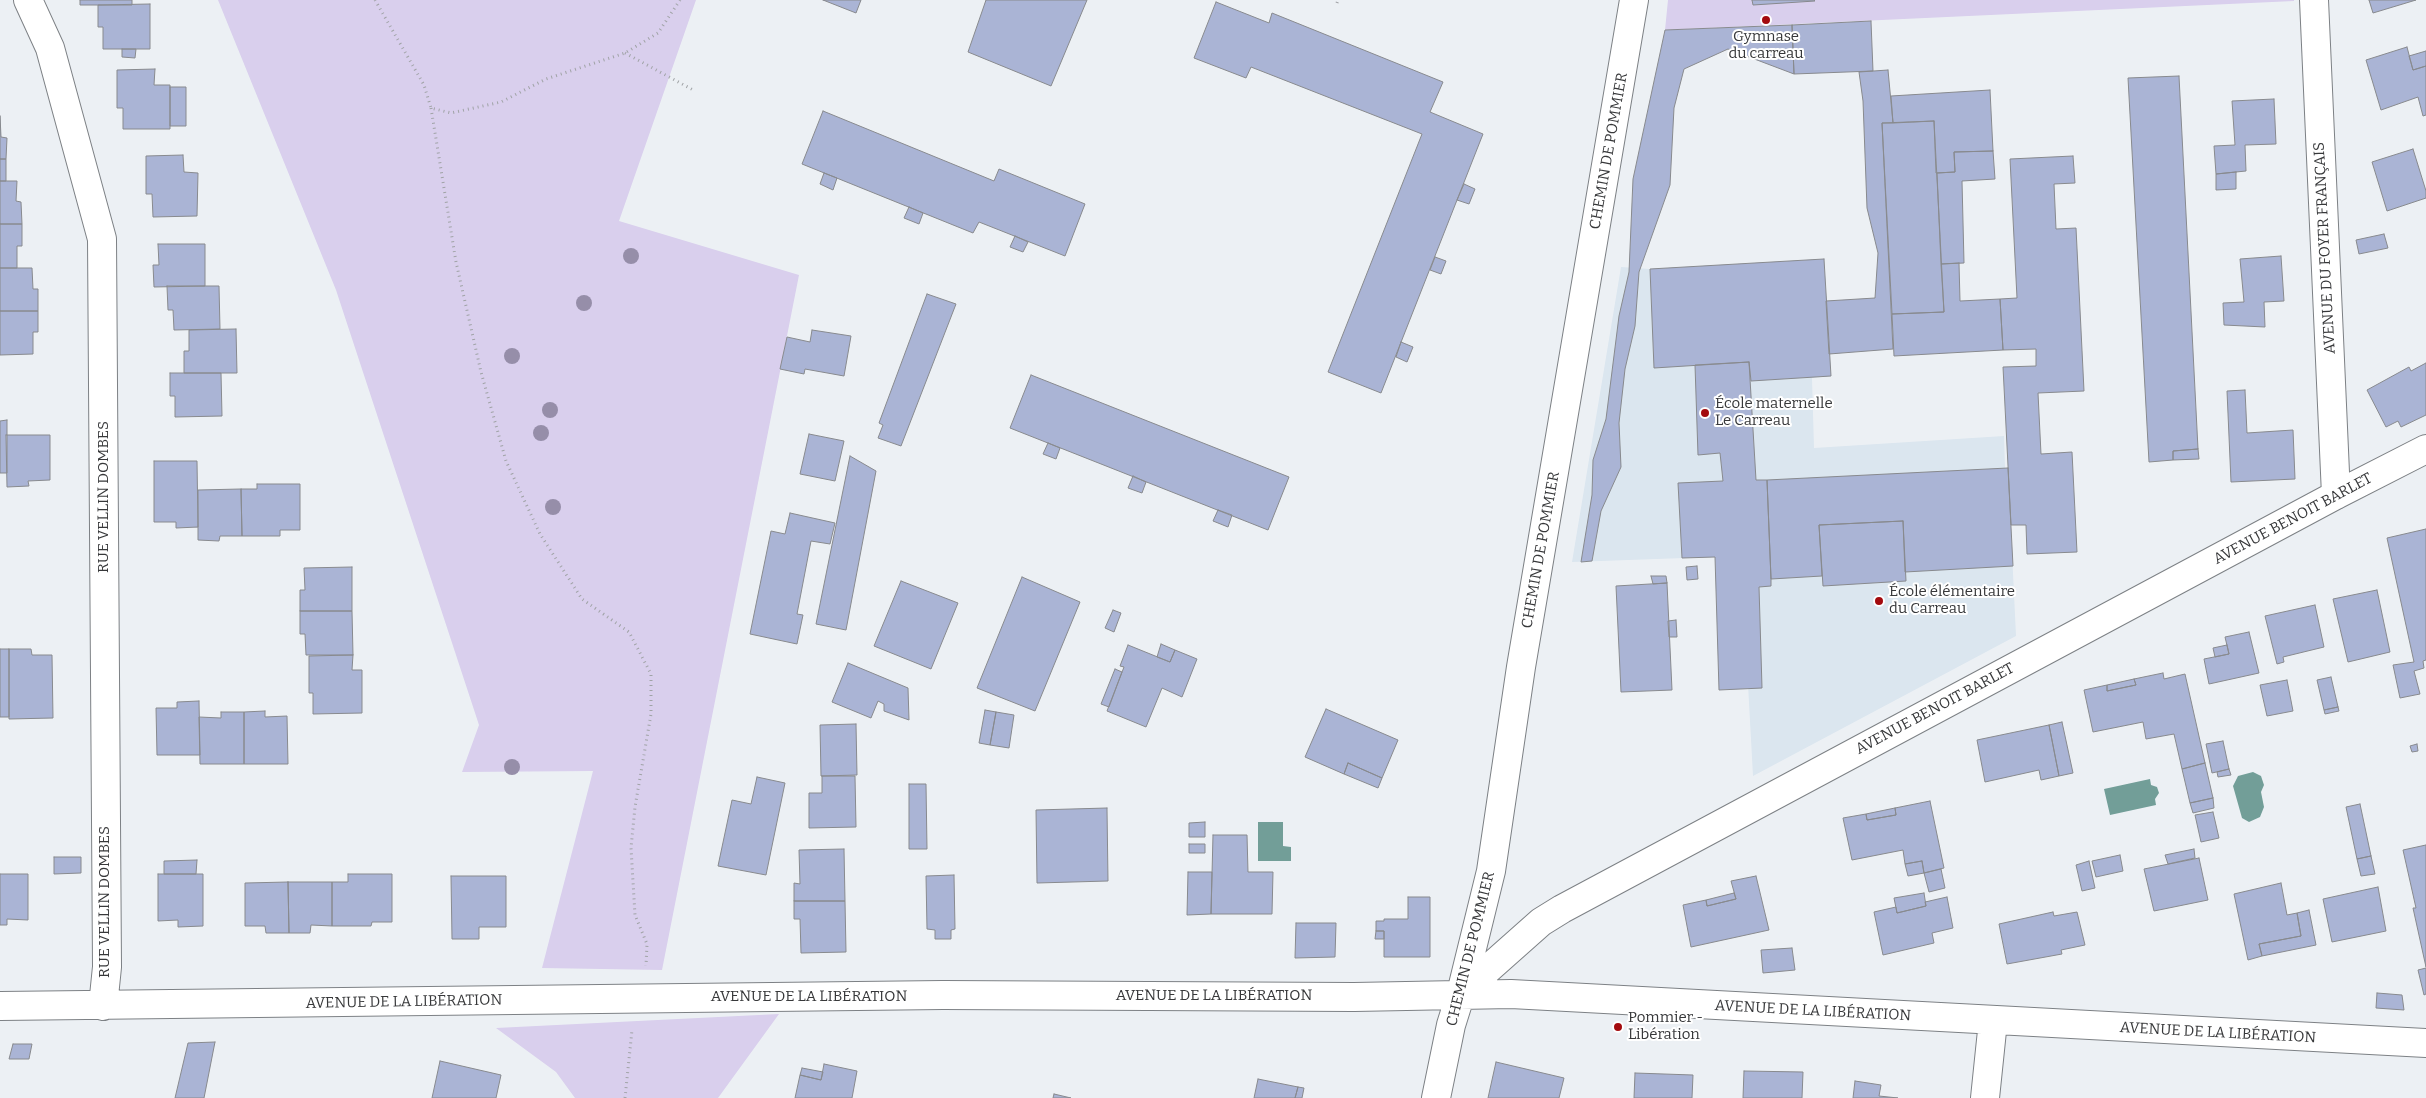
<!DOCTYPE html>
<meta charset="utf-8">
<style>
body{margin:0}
canvas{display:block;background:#ecf0f4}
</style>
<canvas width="2426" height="1098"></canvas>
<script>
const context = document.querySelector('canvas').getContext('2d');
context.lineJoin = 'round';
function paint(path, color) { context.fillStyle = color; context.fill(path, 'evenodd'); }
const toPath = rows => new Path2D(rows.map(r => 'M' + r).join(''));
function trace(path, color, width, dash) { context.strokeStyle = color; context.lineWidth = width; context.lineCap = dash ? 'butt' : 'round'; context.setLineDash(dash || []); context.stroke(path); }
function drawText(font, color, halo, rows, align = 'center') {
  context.font = font + ' Bitter,serif'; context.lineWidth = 4; context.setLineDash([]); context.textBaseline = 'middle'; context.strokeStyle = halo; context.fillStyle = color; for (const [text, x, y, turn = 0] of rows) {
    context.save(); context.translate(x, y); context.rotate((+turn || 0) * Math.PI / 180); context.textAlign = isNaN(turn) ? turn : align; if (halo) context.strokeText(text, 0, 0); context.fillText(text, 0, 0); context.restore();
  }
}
const built = toPath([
 [1824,259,1831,376,1812,378,1814,448,2004,436,2005,468,2008,468,2016,636,1753,776,1741,556,1572,562,1621,267,1650,269]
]);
const green = toPath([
 [218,0,696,0,619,221,799,275,662,970,542,968,593,771,462,772,479,725,336,290],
 [1668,0,2294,0,2294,1,1665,30],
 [779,1014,718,1098,575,1098,556,1072,496,1028]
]);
const water = toPath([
 [2253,772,2261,776,2264,785,2261,792,2264,807,2260,817,2249,822,2242,818,2233,786,2238,776],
 [2150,779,2151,785,2157,787,2159,793,2155,799,2156,805,2110,815,2104,789],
 [1258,822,1283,822,1283,846,1291,847,1291,861,1258,861]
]);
const building = toPath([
 [80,0,132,0,132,5,80,5,80,0],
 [823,0,861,0,856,13,823,0],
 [986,0,1087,0,1051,86,968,52,986,0],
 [1752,0,1814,0,1815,1,1753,5,1752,0],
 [2369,0,2416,0,2373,13,2369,0],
 [1216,2,1269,23,1272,13,1443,82,1430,112,1483,134,1381,393,1328,372,1422,134,1251,67,1246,78,1194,58,1216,2],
 [150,4,150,49,103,49,103,27,98,27,98,5,150,4],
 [1871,21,1873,71,1794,74,1792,25,1871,21],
 [1792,25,1794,74,1728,49,1684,69,1674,108,1670,185,1639,272,1635,326,1625,369,1619,423,1621,467,1601,511,1592,561,1581,562,1592,495,1593,460,1606,419,1619,316,1629,272,1633,179,1665,30,1792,25],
 [2407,47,2413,70,2426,66,2426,115,2423,116,2418,97,2381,110,2366,60,2407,47],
 [122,49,136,49,135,58,122,57,122,49],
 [2426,51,2426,66,2413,70,2409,56,2426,51],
 [155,69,154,85,170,85,170,129,123,129,123,108,117,108,117,70,155,69],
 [1888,70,1893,123,1882,123,1893,349,1829,354,1826,301,1875,298,1878,253,1867,208,1863,101,1859,72,1888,70],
 [2179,76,2198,449,2173,451,2173,460,2149,462,2128,78,2179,76],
 [170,87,186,87,186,126,170,126,170,87],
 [1990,90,1993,151,1954,152,1955,172,1936,173,1934,121,1893,123,1891,96,1990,90],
 [2274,99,2276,144,2245,145,2246,171,2216,174,2214,146,2235,145,2232,101,2274,99],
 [823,111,994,181,999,169,1085,204,1065,256,979,222,973,233,802,164,823,111],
 [0,116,1,137,7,138,6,159,0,159,0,116],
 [1934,121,1944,312,1892,314,1882,123,1934,121],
 [2413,149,2426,191,2426,198,2387,211,2372,162,2413,149],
 [1993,151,1995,179,1962,181,1964,263,1941,264,1937,173,1955,172,1954,152,1993,151],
 [183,155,184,172,198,173,197,216,153,217,152,194,146,194,146,156,183,155],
 [2073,156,2075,183,2054,184,2056,229,2076,228,2084,391,2038,393,2041,454,2072,452,2077,552,2027,554,2026,525,2011,525,2003,367,2036,366,2036,349,2003,350,2000,299,2017,298,2010,159,2073,156],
 [0,159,6,159,6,181,0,181,0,159],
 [2236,172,2236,189,2216,190,2216,174,2236,172],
 [824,173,837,178,833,190,820,184,824,173],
 [0,181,17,181,16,201,21,202,22,224,0,224,0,181],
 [1464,184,1475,189,1469,204,1457,200,1464,184],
 [909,207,923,213,919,224,904,218,909,207],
 [0,224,22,224,22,246,17,246,17,268,0,268,0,224],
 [2384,234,2388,248,2359,254,2356,240,2384,234],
 [1015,236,1028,242,1023,252,1010,247,1015,236],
 [158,244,205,244,205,286,154,287,153,265,159,265,158,244],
 [2281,256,2284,301,2264,302,2265,327,2224,325,2223,303,2244,302,2240,259,2281,256],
 [1435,257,1446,261,1441,274,1430,270,1435,257],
 [1824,259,1831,376,1751,381,1749,362,1654,368,1650,269,1824,259],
 [1959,263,1960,301,2000,299,2003,350,1894,356,1892,314,1944,312,1941,264,1959,263],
 [0,268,32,268,33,289,38,289,38,311,0,311,0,268],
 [167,286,219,286,220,329,174,330,173,310,168,310,167,286],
 [927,294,956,304,901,446,878,438,883,425,879,423,927,294],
 [0,311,38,311,38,332,33,332,33,354,0,355,0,311],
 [236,329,237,373,184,373,184,351,189,351,189,330,236,329],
 [812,330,851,336,844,376,805,369,804,374,780,369,787,337,810,342,812,330],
 [1401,342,1413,347,1407,362,1396,357,1401,342],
 [1749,362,1756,480,1767,480,1771,579,1771,586,1759,587,1762,688,1719,690,1715,557,1682,558,1678,483,1723,481,1720,453,1698,455,1695,365,1749,362],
 [2426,363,2426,415,2401,427,2398,421,2386,427,2367,390,2409,367,2411,371,2426,363],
 [170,373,221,373,222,416,175,417,175,396,170,396,170,373],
 [1031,375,1289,477,1268,530,1010,428,1031,375],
 [2245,390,2247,433,2293,430,2295,479,2231,482,2227,391,2245,390],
 [7,420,7,473,0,473,0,421,7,420],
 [809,434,844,441,835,481,800,474,809,434],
 [6,435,50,435,50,480,28,481,29,486,7,487,6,435],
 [1048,443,1060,448,1056,459,1043,454,1048,443],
 [2198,449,2199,459,2173,460,2173,451,2198,449],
 [850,456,876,471,846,630,816,624,850,456],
 [154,461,197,461,198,527,176,528,176,522,154,522,154,461],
 [2008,468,2013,566,1905,572,1903,521,1819,525,1822,576,1771,579,1767,480,2008,468],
 [1133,476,1146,482,1142,493,1128,488,1133,476],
 [257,484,300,484,300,530,280,530,280,536,242,536,241,489,257,489,257,484],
 [241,489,242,536,220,536,219,541,198,540,198,490,241,489],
 [1218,510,1232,515,1228,527,1213,521,1218,510],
 [790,513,835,523,830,544,811,541,797,614,803,615,797,644,750,634,771,531,785,534,790,513],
 [1903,521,1906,581,1823,586,1819,525,1903,521],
 [2426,529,2426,660,2423,661,2424,668,2414,671,2420,694,2400,698,2393,665,2414,662,2387,538,2426,529],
 [1697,566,1698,579,1687,580,1686,567,1697,566],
 [352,567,352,611,300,611,300,590,305,590,304,568,352,567],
 [1651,576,1666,576,1667,583,1653,584,1651,576],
 [1022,577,1080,602,1035,711,977,688,1022,577],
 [901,581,958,603,931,669,874,646,901,581],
 [1667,583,1672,690,1621,692,1616,586,1667,583],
 [2377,590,2390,652,2348,662,2333,599,2377,590],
 [2315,605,2324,647,2283,657,2284,662,2277,664,2265,616,2315,605],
 [1113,610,1121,613,1114,632,1105,628,1113,610],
 [300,611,352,611,353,655,306,655,305,634,300,634,300,611],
 [1676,620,1677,637,1669,637,1668,621,1676,620],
 [2249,632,2259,673,2209,684,2204,659,2229,654,2225,637,2249,632],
 [1161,644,1175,650,1170,662,1157,657,1161,644],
 [1128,645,1170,662,1175,650,1197,659,1182,697,1162,688,1146,727,1107,711,1124,667,1120,666,1128,645],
 [2227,645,2229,654,2215,657,2213,648,2227,645],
 [0,649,9,649,9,717,0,717,0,649],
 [9,649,31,649,32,655,52,655,53,718,9,719,9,649],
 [353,655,352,670,362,670,362,713,313,714,313,693,309,693,309,656,353,655],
 [848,663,908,688,909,720,884,711,884,704,878,701,871,718,832,702,848,663],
 [1115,669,1122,672,1109,707,1101,704,1115,669],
 [2163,673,2164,679,2185,674,2205,763,2182,769,2174,734,2146,739,2143,722,2093,732,2084,690,2107,685,2107,691,2136,685,2134,679,2163,673],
 [2331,677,2338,707,2324,710,2317,680,2331,677],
 [2134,679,2136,685,2107,691,2107,685,2134,679],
 [2287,680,2293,711,2267,716,2260,685,2287,680],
 [199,701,200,755,157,755,156,708,177,708,177,702,199,701],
 [2338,707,2339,711,2325,714,2324,710,2338,707],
 [1326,709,1398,740,1382,778,1348,763,1344,774,1305,757,1326,709],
 [985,710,996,712,990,745,979,743,985,710],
 [265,711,265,717,287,716,288,764,244,764,244,712,265,711],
 [221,712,244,712,244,764,200,764,199,717,221,718,221,712],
 [996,712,1014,715,1009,748,990,745,996,712],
 [2062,722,2073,773,2059,776,2049,725,2062,722],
 [856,724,857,775,821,776,820,725,856,724],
 [2049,725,2059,776,2041,780,2039,770,1985,782,1977,740,2049,725],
 [2223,741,2229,769,2212,773,2206,744,2223,741],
 [2417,744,2418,751,2412,752,2410,746,2417,744],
 [1348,763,1382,778,1378,788,1344,774,1348,763],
 [2205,763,2213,798,2190,803,2182,769,2205,763],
 [2229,769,2231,775,2218,777,2217,772,2229,769],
 [822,776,855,776,856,827,809,828,809,793,822,793,822,776],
 [757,777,785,783,766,875,718,866,732,800,751,804,757,777],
 [909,784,926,784,927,849,909,849,909,784],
 [2213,798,2214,808,2193,813,2190,803,2213,798],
 [1930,801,1944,868,1924,873,1922,861,1905,864,1903,850,1852,860,1843,818,1866,814,1867,820,1896,815,1895,808,1930,801],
 [2360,804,2371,856,2357,859,2346,807,2360,804],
 [1107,808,1108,881,1037,883,1036,810,1107,808],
 [1895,808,1896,815,1867,820,1866,814,1895,808],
 [2213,812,2219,838,2201,842,2195,815,2213,812],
 [1205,822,1205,837,1189,837,1189,823,1205,822],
 [1213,835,1247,835,1248,872,1273,872,1272,914,1211,914,1213,835],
 [1189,844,1205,844,1205,853,1189,853,1189,844],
 [2426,845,2426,967,2413,908,2416,908,2403,850,2426,845],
 [844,849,845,901,794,901,794,883,800,884,799,850,844,849],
 [2194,849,2195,858,2168,864,2165,855,2194,849],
 [2120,855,2123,871,2096,877,2092,861,2120,855],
 [2371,856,2375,874,2361,876,2357,859,2371,856],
 [54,857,81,857,81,873,54,874,54,857],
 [2199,858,2208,900,2154,911,2144,869,2199,858],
 [197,860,196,874,164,874,164,861,197,860],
 [1922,861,1924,873,1908,876,1905,864,1922,861],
 [2089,861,2095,888,2082,891,2076,865,2089,861],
 [1941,869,1945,888,1929,892,1924,873,1941,869],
 [1188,872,1212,872,1211,914,1187,915,1188,872],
 [0,874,28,874,28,920,7,919,7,925,0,925,0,874],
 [158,874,203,874,203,926,178,927,178,920,158,921,158,874],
 [348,874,392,874,392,922,372,922,371,926,332,926,332,882,348,882,348,874],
 [954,875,955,929,951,930,951,939,935,939,935,930,927,929,926,876,954,875],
 [451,876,506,876,506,927,479,927,479,939,452,939,451,876],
 [1756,876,1769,930,1691,947,1683,905,1706,900,1707,906,1736,899,1731,881,1756,876],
 [288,882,332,882,332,926,311,925,310,933,289,933,288,882],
 [288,882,289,933,266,933,265,926,245,926,245,883,288,882],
 [2281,883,2287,915,2297,913,2301,936,2259,944,2262,956,2248,960,2234,894,2281,883],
 [2378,887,2386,931,2332,942,2323,899,2378,887],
 [1734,893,1736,899,1707,906,1706,900,1734,893],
 [1924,893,1926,906,1897,913,1894,898,1924,893],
 [1408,897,1430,897,1430,957,1384,957,1384,931,1376,931,1376,921,1384,921,1384,919,1408,919,1408,897],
 [1947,897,1953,928,1932,933,1934,943,1883,955,1874,912,1896,907,1897,913,1926,906,1925,902,1947,897],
 [794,901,845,901,846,952,801,953,800,919,794,919,794,901],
 [2309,910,2316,945,2262,956,2259,944,2301,936,2297,913,2309,910],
 [2053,912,2054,916,2077,912,2085,945,2061,950,2062,954,2007,964,1999,924,2053,912],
 [1296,923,1336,923,1335,957,1295,958,1296,923],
 [1376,931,1384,931,1384,939,1375,939,1376,931],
 [1792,948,1795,970,1763,973,1761,950,1792,948],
 [2426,968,2426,994,2424,995,2418,970,2426,968],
 [2377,993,2402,995,2404,1010,2376,1008,2377,993],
 [215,1042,204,1098,175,1098,188,1043,215,1042],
 [13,1044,32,1044,29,1059,9,1059,13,1044],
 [440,1061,501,1075,496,1098,432,1098,440,1061],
 [1496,1062,1564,1078,1559,1098,1488,1098,1496,1062],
 [824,1064,857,1071,852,1098,795,1098,800,1075,821,1080,824,1064],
 [802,1068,823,1072,821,1080,800,1075,802,1068],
 [1744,1071,1803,1072,1802,1098,1743,1098,1744,1071],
 [1635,1073,1693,1075,1692,1098,1634,1098,1635,1073],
 [1258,1079,1298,1087,1295,1098,1254,1098,1258,1079],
 [1855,1081,1881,1085,1879,1096,1898,1098,1853,1098,1855,1081],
 [1298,1087,1304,1088,1302,1098,1295,1098,1298,1087],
 [1054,1094,1071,1098,1053,1098,1054,1094]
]);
const path = toPath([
 [375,0,424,85,431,108,451,113,501,102,546,79,625,53,658,33,680,0],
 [1337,3,1338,0],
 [625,53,695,91],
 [431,108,456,262,481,372,506,461,540,534,582,599,629,632,651,674,651,714,635,807,631,848,635,915,647,944,646,966],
 [625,1098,632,1030]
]);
const minor = toPath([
 [28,0,50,48,102,239,107,967,103,1006],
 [2314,0,2336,495],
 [1461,993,1541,922,1562,909,2336,495,2426,449],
 [0,1006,943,995,1354,997,1511,994,2426,1043],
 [1436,1098,1451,1025,1461,993,1491,871,1521,667,1634,0],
 [1985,1098,1993,1021]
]);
const trees = [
 [631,256],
 [584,303],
 [512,356],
 [550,410],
 [541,433],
 [553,507],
 [512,767]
];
const markers = [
 [1766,20,5,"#a30a0e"],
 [1705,413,5,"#a30a0e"],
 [1879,601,5,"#a30a0e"],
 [1618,1027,5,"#a30a0e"]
];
const poiNames = [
 ["Gymnase",1766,37,"center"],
 ["du carreau",1766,54,"center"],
 ["École maternelle",1715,404],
 ["Le Carreau",1715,421],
 ["École élémentaire",1889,592],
 ["du Carreau",1889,609],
 ["Pommier -",1628,1018],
 ["Libération",1628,1035]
];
const streetNames = [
 ["CHEMIN DE POMMIER",1609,151,-80],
 ["AVENUE DU FOYER FRANÇAIS",2325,248,-93],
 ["RUE VELLIN DOMBES",104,497,-90],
 ["AVENUE BENOIT BARLET",2293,519,-28],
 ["CHEMIN DE POMMIER",1541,550,-80],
 ["AVENUE BENOIT BARLET",1935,709,-28],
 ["RUE VELLIN DOMBES",105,902,-90],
 ["CHEMIN DE POMMIER",1471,949,-76],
 ["AVENUE DE LA LIBÉRATION",1214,996],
 ["AVENUE DE LA LIBÉRATION",809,997],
 ["AVENUE DE LA LIBÉRATION",404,1002,-1],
 ["AVENUE DE LA LIBÉRATION",1813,1011,3],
 ["AVENUE DE LA LIBÉRATION",2218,1033,3]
];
paint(built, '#dbe6ef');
paint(green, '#d9cfed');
paint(water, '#729e98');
paint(building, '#aab4d5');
trace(building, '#888a8e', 1);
trace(minor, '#7d8185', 30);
trace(path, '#a0a3a6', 3, [1, 4]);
trace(minor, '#fff', 28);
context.fillStyle = '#968ea9';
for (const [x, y] of trees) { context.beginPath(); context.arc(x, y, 8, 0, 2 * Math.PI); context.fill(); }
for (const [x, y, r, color] of markers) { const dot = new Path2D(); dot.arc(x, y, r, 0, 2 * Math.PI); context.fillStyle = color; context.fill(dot); trace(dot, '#fff', 2); }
drawText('15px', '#37383a', '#fff', poiNames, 'left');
drawText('15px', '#37383a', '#fff', streetNames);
</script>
